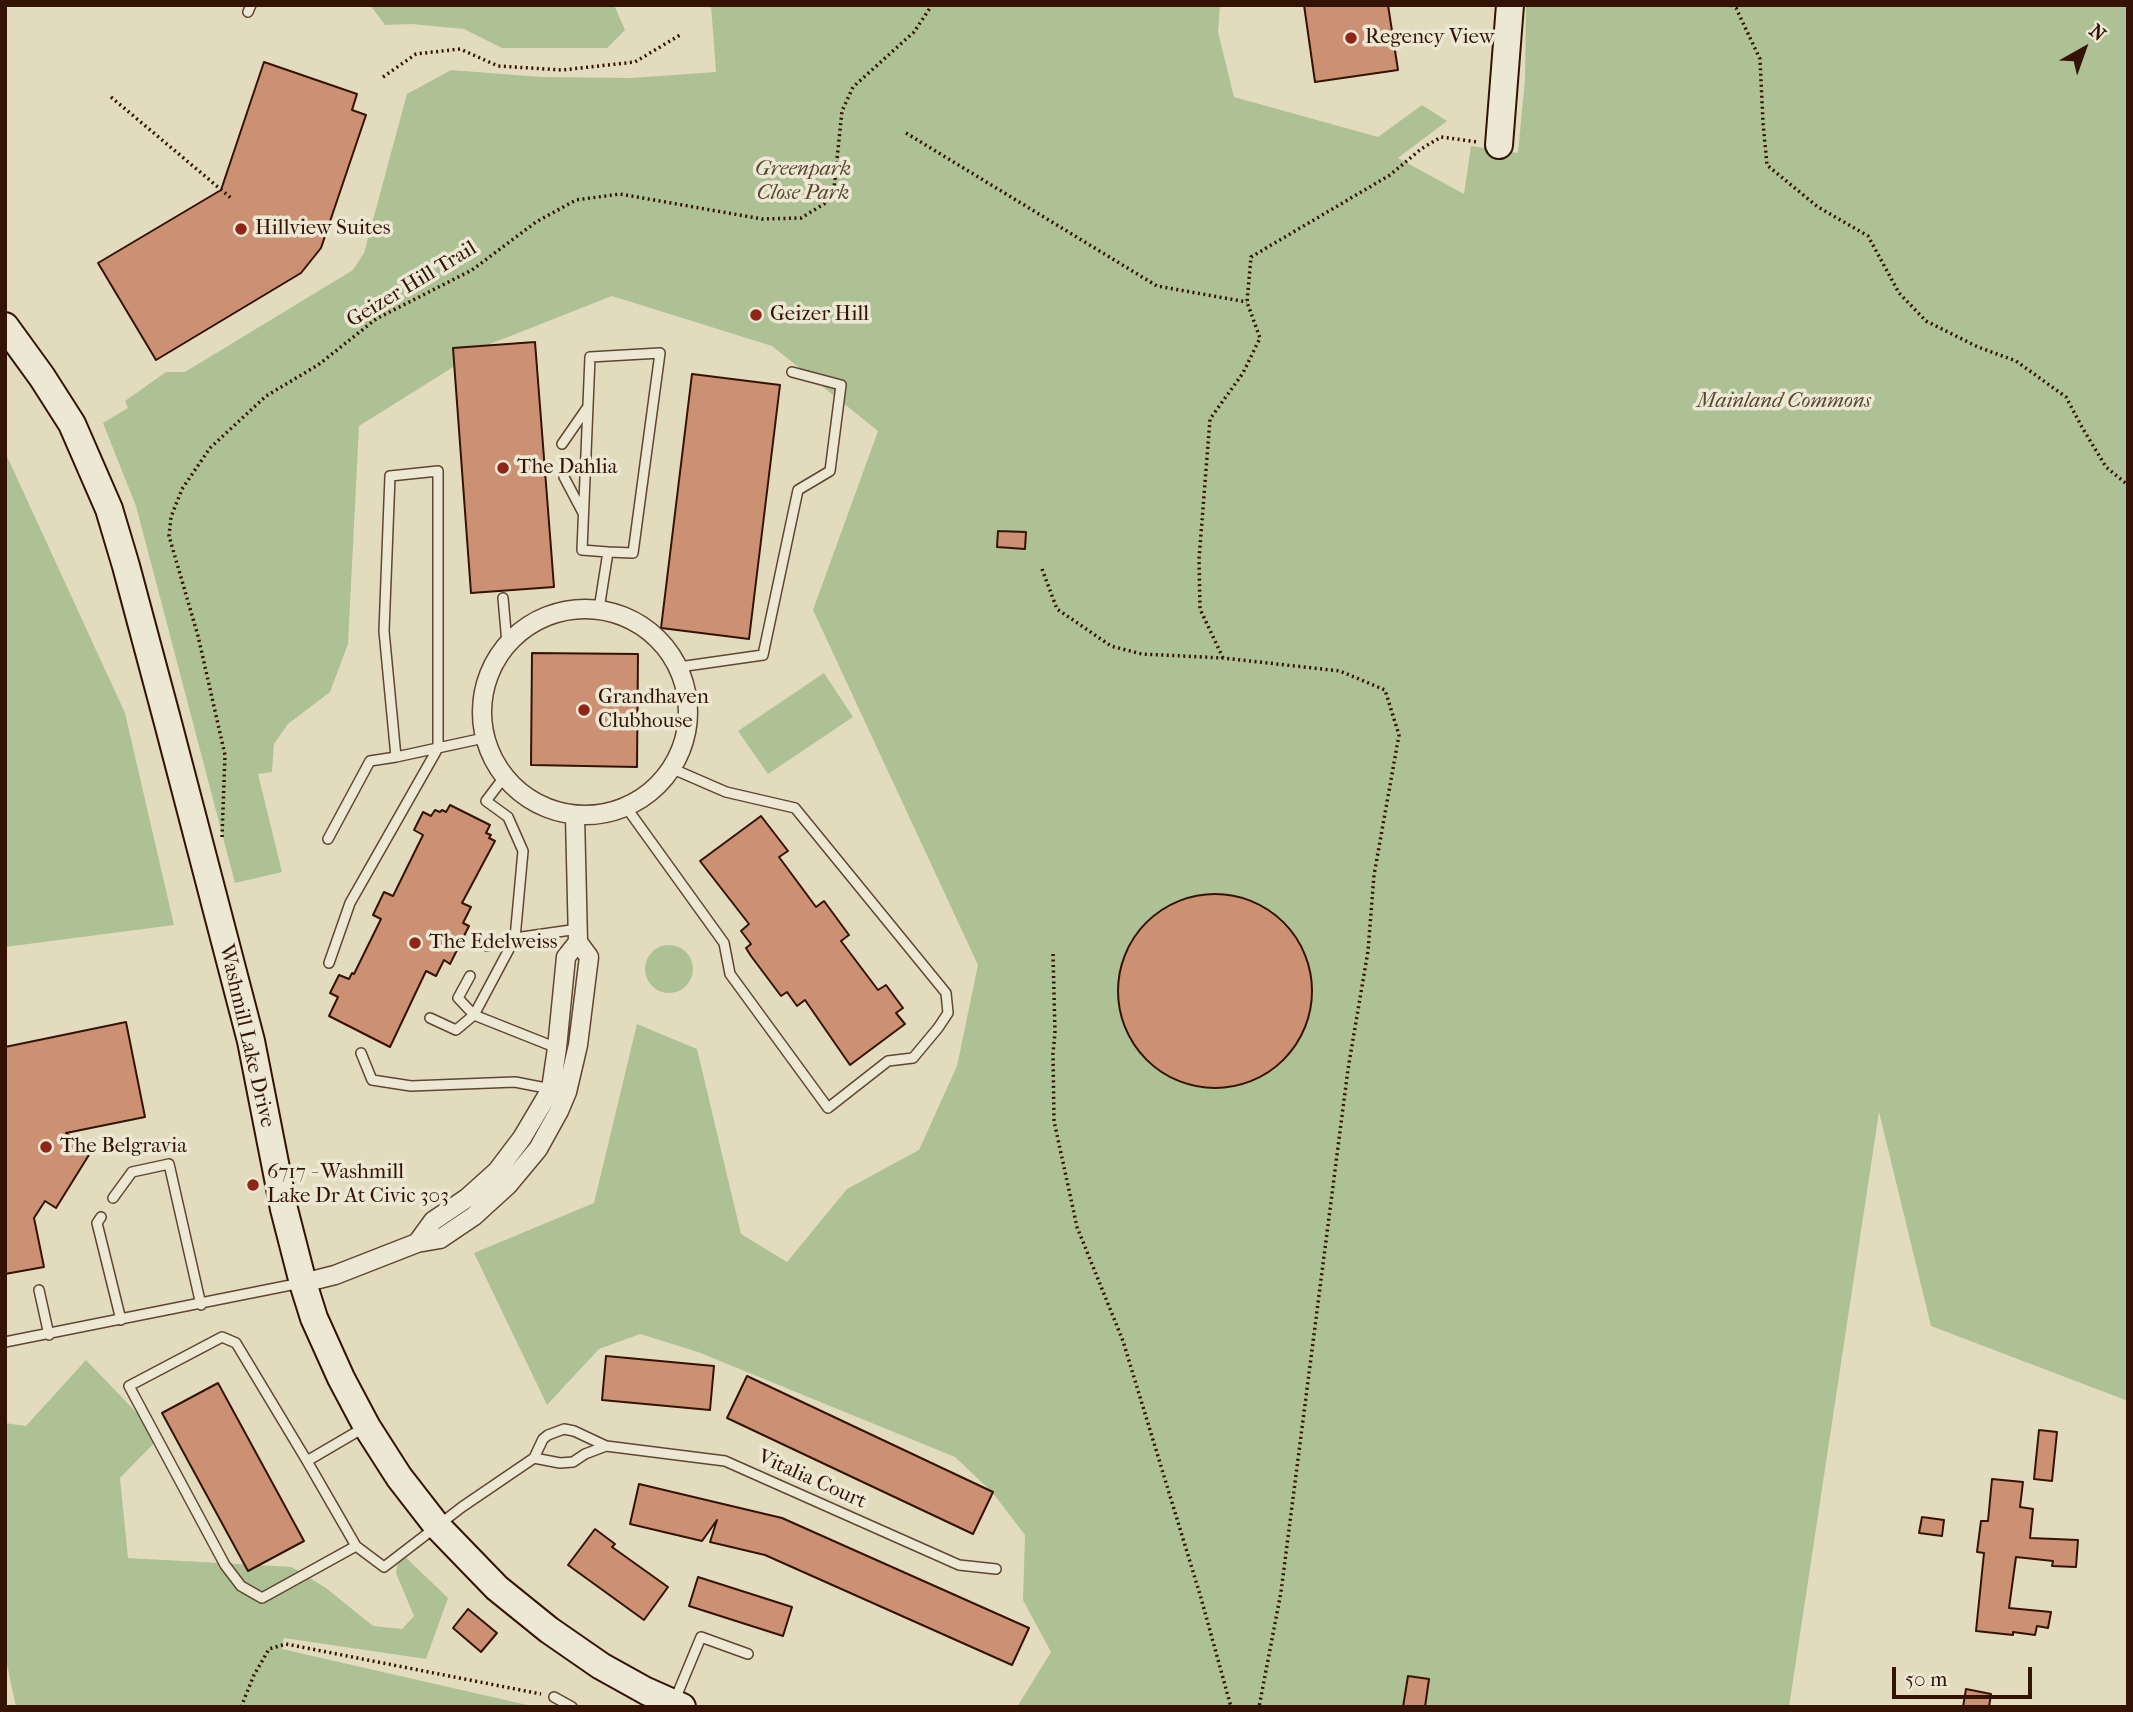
<!DOCTYPE html>
<style>
body{margin:0}
#map{position:relative;width:2133px;height:1712px;overflow:hidden;background:#e3dbbd;font-family:"IM FELL French Canon",serif}
canvas{display:block}
.frame{position:absolute;inset:0;border:7px solid #341304;pointer-events:none}
.north{position:absolute;left:2049px;top:14px;width:70px;height:70px;-webkit-text-stroke:5px #ede8d4;paint-order:stroke;rotate:40deg;font-size:19px;font-weight:700;line-height:28px;text-align:center;color:#341304}
.north::after{content:'';display:block;margin:auto;width:24px;height:32px;background:#341304;clip-path:polygon(50% 0,100% 100%,50% 72%,0 100%)}
.scale{position:absolute;left:1892px;top:1667px;width:140px;height:32px;box-sizing:border-box;border:4px solid #341304;border-top:0;padding-left:9px;font-size:21px;line-height:24px;white-space:nowrap;color:#341304;-webkit-text-stroke:5px #ede8d4;paint-order:stroke}
</style>
<div id="map">
<canvas width="2133" height="1712"></canvas>
<div class="frame"></div>
<div class="north">N</div>
<div class="scale">50 m</div>
</div>
<script>
const context = document.querySelector('canvas').getContext('2d');
context.lineJoin = 'round';
function paint(path, color) { context.fillStyle = color; context.fill(path, 'evenodd'); }
const toPath = rows => new Path2D(rows.map(r => 'M' + r).join(''));
function trace(path, color, width, dash) { context.strokeStyle = color; context.lineWidth = width; context.lineCap = dash ? 'butt' : 'round'; context.setLineDash(dash || []); context.stroke(path); }
function drawText(font, color, halo, rows, align = 'center') {
  context.font = font + ' "IM FELL French Canon",serif'; context.lineWidth = 7; context.setLineDash([]); context.textBaseline = 'middle'; context.strokeStyle = halo; context.fillStyle = color; for (const [text, x, y, turn = 0] of rows) {
    context.save(); context.translate(x, y); context.rotate((+turn || 0) * Math.PI / 180); context.textAlign = isNaN(turn) ? turn : align; if (halo) context.strokeText(text, 0, 0); context.fillText(text, 0, 0); context.restore();
  }
}
const green = toPath([
 [370,5,614,5,625,30,607,48,502,48,464,29,412,24,385,25],
 [711,5,1220,5,1218,32,1234,97,1378,137,1422,105,1447,121,1398,158,1464,194,1471,146,1518,153,1525,79,1526,5,2128,5,2128,1401,1931,1326,1879,1112,1789,1707,1017,1707,1051,1652,1023,1600,1025,1535,992,1492,955,1457,698,1352,640,1334,599,1349,547,1405,474,1253,594,1203,637,1024,697,1049,741,1234,787,1262,847,1189,919,1150,957,1066,978,965,813,610,878,431,772,346,612,296,490,344,359,426,348,644,330,692,288,724,274,744,272,772,258,774,282,872,235,883,136,506,103,423,128,408,125,401,166,372,185,372,353,270,364,253,407,94,451,70,541,77,631,78,716,72],
 [5,452,125,713,174,925,5,947],
 [824,673,853,717,768,774,738,731],
 '645 969a24 24 0 1 1 48 0a24 24 0 1 1-48 0Z',
 [86,1360,160,1437,120,1478,128,1558,292,1567,326,1588,373,1626,402,1629,414,1616,396,1573,400,1552,448,1598,426,1659,284,1638,282,1649,536,1707,16,1707,5,1655,5,1423,26,1426]
]);
const building = toPath([
 [1304,5,1388,5,1398,70,1315,82,1304,5],
 [264,62,357,94,352,110,366,115,321,248,301,273,156,360,98,263,221,190,264,62],
 [535,342,554,587,471,593,453,348,535,342],
 [692,374,780,385,749,639,661,628,692,374],
 [998,531,1026,532,1025,549,997,547,998,531],
 [532,653,638,654,637,767,531,765,532,653],
 [450,805,490,825,486,833,491,835,489,838,495,841,462,903,471,907,463,923,469,926,450,964,444,960,436,976,426,971,390,1047,329,1016,338,997,330,993,339,975,349,979,352,973,354,974,381,919,373,915,384,892,393,896,423,835,414,830,423,812,431,816,435,810,440,812,442,810,446,812,450,805],
 [761,816,788,851,779,857,816,907,824,901,849,935,841,941,878,990,886,985,903,1008,896,1013,905,1024,850,1065,805,1000,797,1006,787,992,781,996,751,956,746,948,751,944,741,931,749,924,700,861,761,816],
 '1118 991a97 97 0 1 1 194 0a97 97 0 1 1-194 0Z',
 [126,1022,145,1117,66,1133,92,1150,56,1208,45,1201,34,1218,44,1267,5,1274,5,1047,126,1022],
 [606,1356,714,1366,710,1410,602,1400,606,1356],
 [747,1376,993,1492,973,1534,727,1418,747,1376],
 [218,1383,304,1541,248,1571,162,1413,218,1383],
 [2039,1430,2057,1432,2052,1481,2034,1479,2039,1430],
 [1992,1479,2023,1482,2020,1507,2033,1509,2030,1538,2078,1540,2076,1567,2052,1566,2053,1561,2016,1557,2009,1608,2051,1612,2048,1628,2037,1626,2035,1635,2013,1632,2013,1635,1976,1631,1984,1553,1977,1552,1981,1521,1988,1521,1992,1479],
 [639,1484,782,1518,1029,1628,1012,1665,765,1555,710,1542,717,1520,702,1541,630,1524,639,1484],
 [1922,1517,1944,1520,1942,1536,1919,1533,1922,1517],
 [595,1529,615,1544,612,1547,668,1587,644,1620,568,1565,595,1529],
 [698,1577,792,1607,783,1636,689,1606,698,1577],
 [468,1609,497,1633,481,1652,453,1628,468,1609],
 [1408,1676,1429,1679,1425,1707,1403,1707,1408,1676],
 [1966,1689,1991,1694,1989,1707,1963,1707,1966,1689]
]);
const path = toPath([
 [1731,5,1736,8,1760,59,1763,123,1767,165,1818,207,1868,236,1899,293,1926,321,1978,347,2016,361,2066,397,2083,429,2106,467,2128,485],
 [383,77,416,54,460,49,498,66,562,70,635,62,680,35],
 [111,97,231,198],
 [906,133,1157,286,1247,302],
 [1042,569,1057,609,1111,646,1142,654,1223,658,1340,671,1385,690,1399,735,1374,875,1368,951,1348,1069,1281,1592,1259,1707],
 [1223,658,1200,609,1199,559,1210,419,1243,373,1260,338,1247,302,1251,257,1390,175,1421,149,1441,137,1477,142],
 [222,837,225,755,198,636,169,536,171,517,182,489,210,448,266,396,318,365,376,319,472,270,536,222,576,200,620,194,762,219,801,218,824,204,834,188,842,111,853,87,914,32,932,5],
 [1053,954,1055,1033,1053,1053,1054,1121,1077,1227,1123,1341,1201,1598,1231,1707],
 [241,1707,254,1675,269,1649,286,1644,541,1694]
]);
const lane = toPath([
 [248,12,251,5],
 [562,444,587,408],
 [564,477,583,513],
 [503,598,507,643],
 [599,609,608,552,633,553,660,353,590,357,582,550,608,552],
 [679,667,763,655,798,490,830,471,841,385,792,372],
 [396,757,484,738],
 [626,807,724,943,730,974,828,1108,888,1061,913,1058,938,1028,948,1013,946,993,795,808,726,792,673,769],
 [328,839,370,761,396,757,384,631,390,476,438,471,438,748,350,903,329,963],
 [487,946,515,938,578,929],
 [470,976,458,998,474,1015,557,1048],
 [430,1018,456,1030,474,1015,515,938,523,851,508,817,486,801,505,776],
 [361,1053,372,1080,411,1086,515,1082,551,1089],
 [113,1198,132,1172,169,1164,201,1305],
 [101,1217,97,1223,121,1320],
 [39,1290,49,1335],
 [5,1342,301,1283],
 [534,1458,560,1463,573,1462,585,1454,606,1446],
 [307,1461,356,1546,262,1598,241,1586,225,1565,129,1386,222,1337,236,1343,307,1461,365,1427],
 [356,1546,384,1567,462,1507,534,1458,543,1439,548,1435,564,1429,574,1431,606,1446,725,1461,959,1565,996,1569],
 [554,1697,572,1707],
 [674,1702,701,1637,748,1654]
]);
const street = toPath([
 '482 712a103 103 0 1 1 206 0a103 103 0 1 1-206 0Z',
 [417,1243,433,1221,467,1198,497,1171,522,1138,551,1089,557,1048,566,957,578,942],
 [303,1283,335,1275,417,1243,440,1239,474,1216,508,1185,538,1149,559,1111,567,1092,578,1045,589,957,578,942,575,816]
]);
const secondary = toPath([
 [1499,145,1510,5],
 [5,326,42,377,72,424,109,509,126,566,168,723,251,1041,284,1209,303,1283,314,1318,341,1378,367,1427,399,1477,437,1526,497,1588,549,1630,601,1666,646,1691,682,1707]
]);
const markers = [
 [1351,38,7,"#8f2418"],
 [241,229,7,"#8f2418"],
 [756,315,7,"#8f2418"],
 [503,468,7,"#8f2418"],
 [584,710,7,"#8f2418"],
 [415,943,7,"#8f2418"],
 [46,1147,7,"#8f2418"],
 [253,1185,7,"#8f2418"]
];
const poiNames = [
 ["Regency View",1365,38],
 ["Hillview Suites",255,229],
 ["Geizer Hill",770,315],
 ["The Dahlia",517,468],
 ["Grandhaven",598,698],
 ["Clubhouse",598,722],
 ["The Edelweiss",429,943],
 ["The Belgravia",60,1147],
 ["6717 - Washmill",267,1173],
 ["Lake Dr At Civic 303",267,1197]
];
const parkNames = [
 ["Greenpark",803,170],
 ["Close Park",803,194],
 ["Mainland Commons",1784,402]
];
const streetNames = [
 ["Geizer Hill Trail",412,285,-31],
 ["Washmill Lake Drive",246,1036,77],
 ["Vitalia Court",812,1480,24]
];
paint(green, '#aec195');
paint(building, '#cc9073');
trace(building, '#341304', 2);
trace(lane, '#604532', 12);
trace(street, '#604532', 21);
trace(secondary, '#341304', 30);
trace(path, '#341304', 3.5, [2, 3.5]);
trace(lane, '#ede8d4', 9);
trace(street, '#ede8d4', 18);
trace(secondary, '#ede8d4', 26);
for (const [x, y, r, color] of markers) { const dot = new Path2D(); dot.arc(x, y, r, 0, 2 * Math.PI); context.fillStyle = color; context.fill(dot); trace(dot, '#ede8d4', 2.5); }
drawText('21px', '#341304', '#ede8d4', poiNames, 'left');
drawText('italic 21px', '#594730', '#ede8d4', parkNames);
drawText('21px', '#341304', '#ede8d4', streetNames);
</script>
